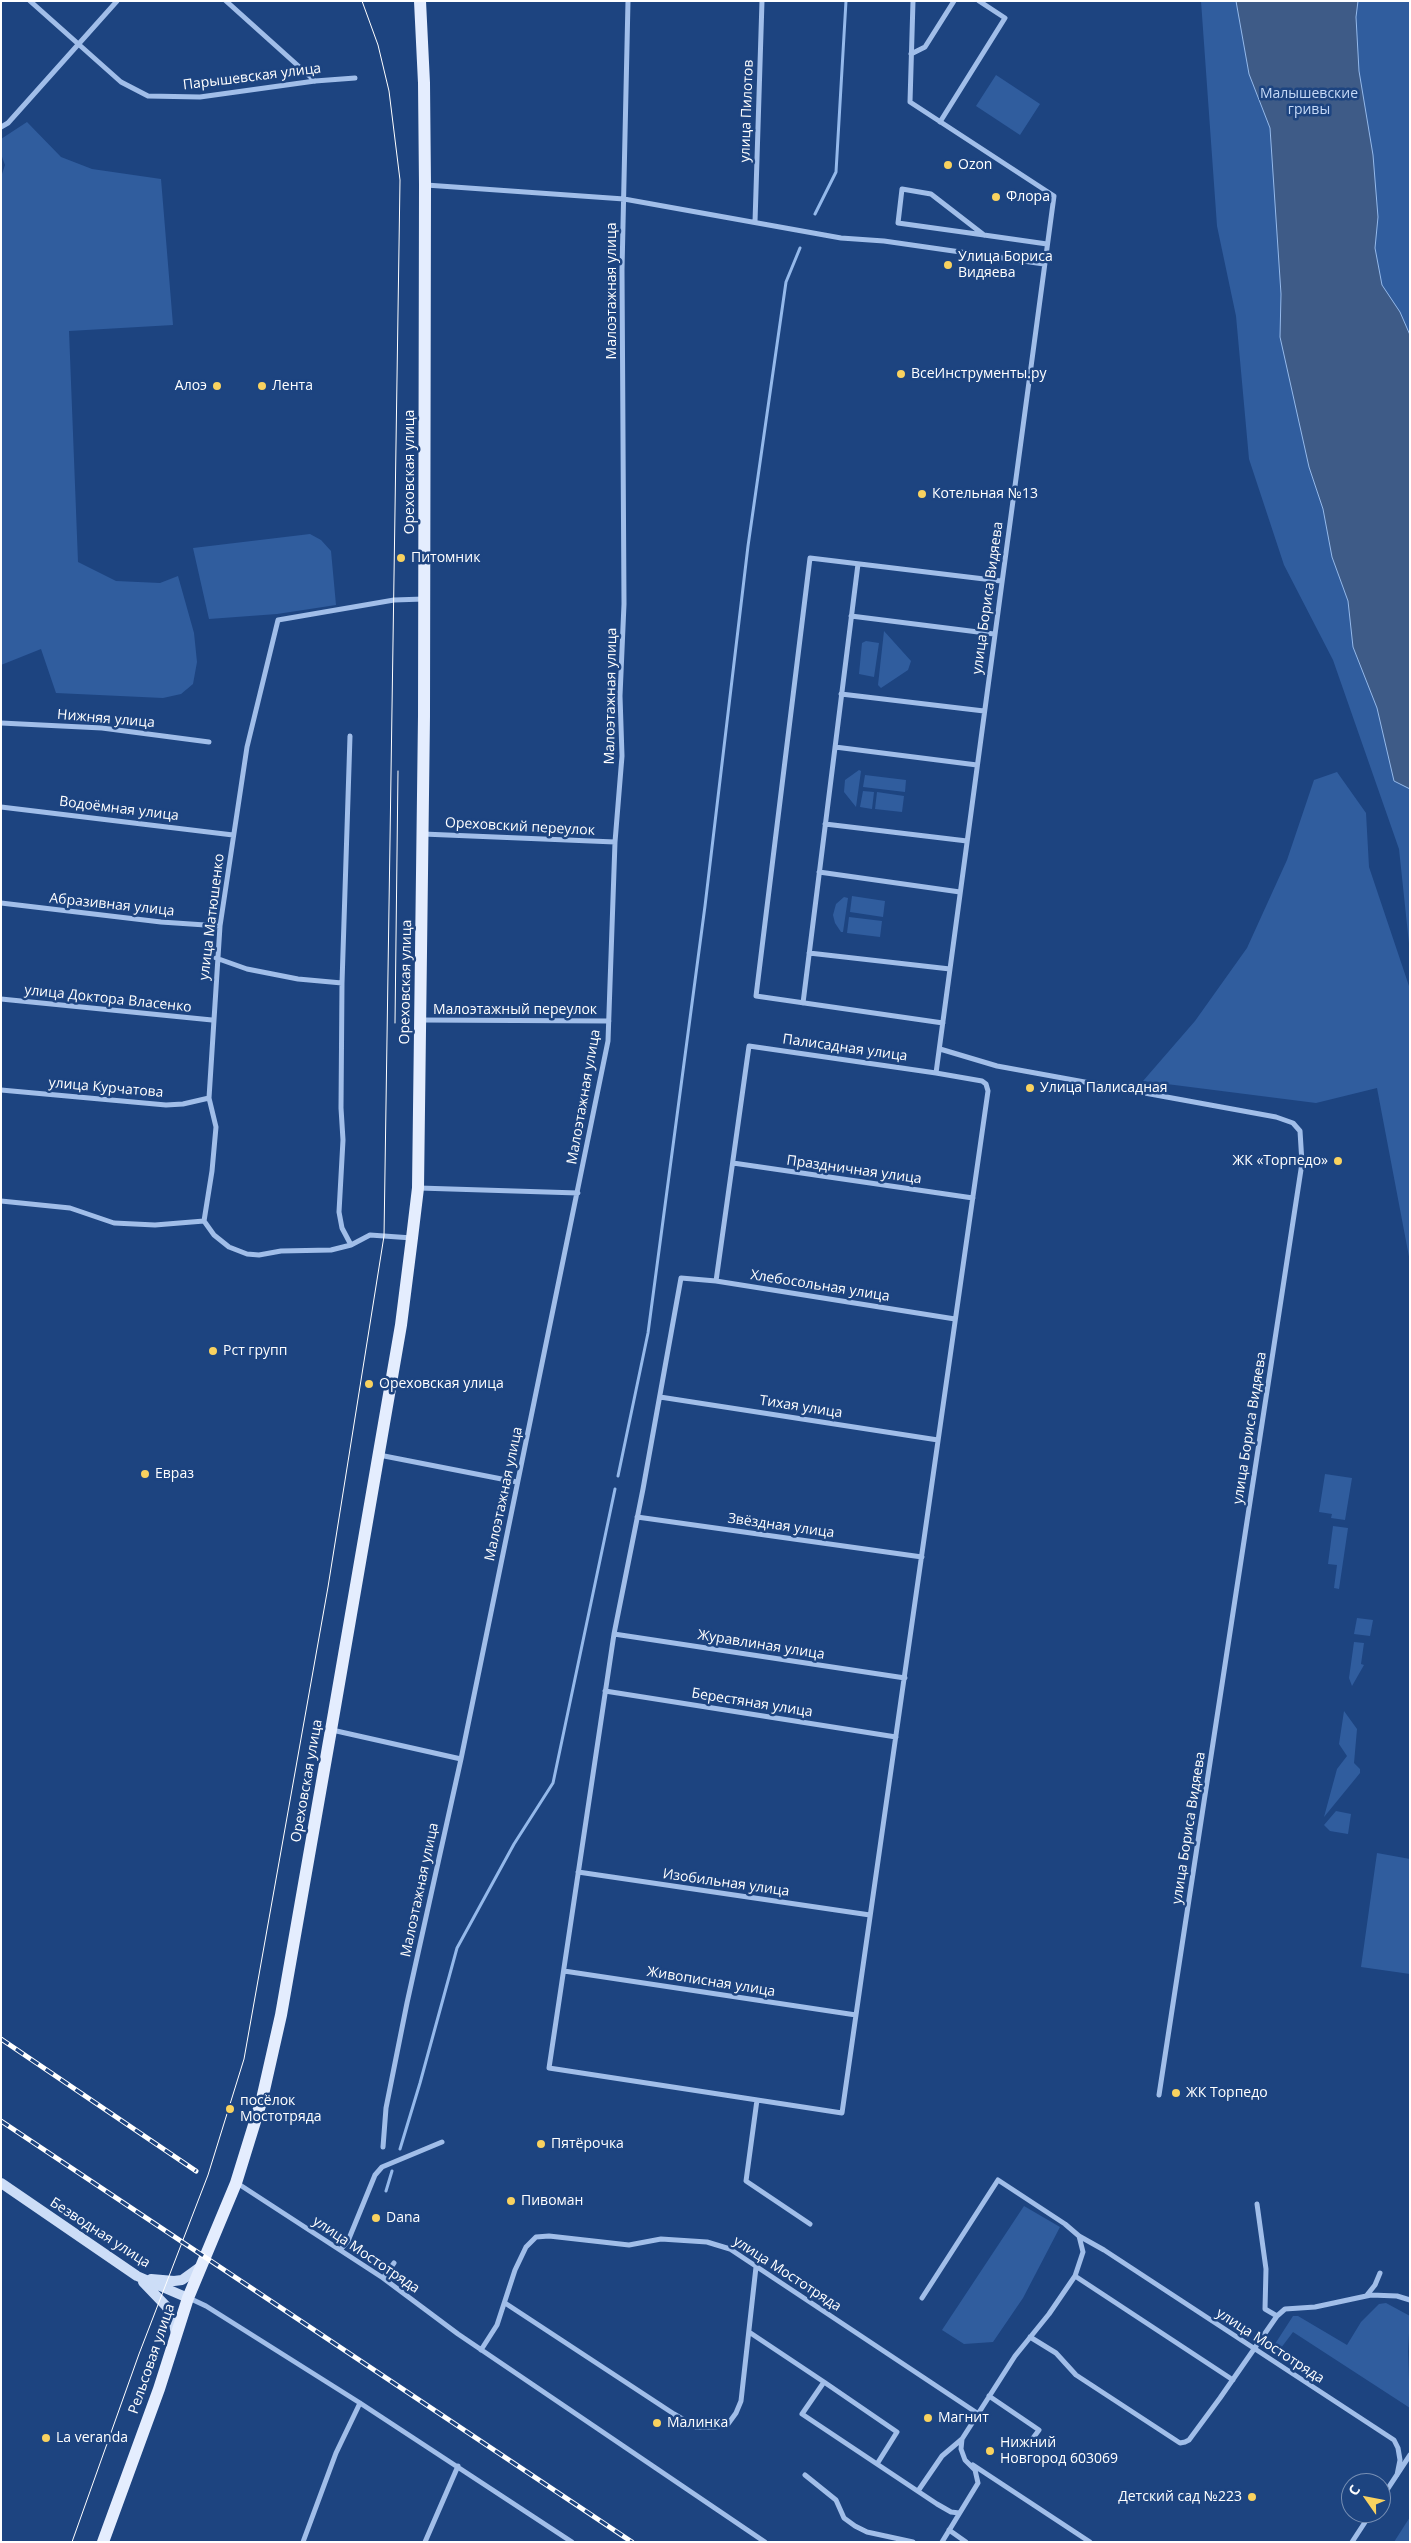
<!DOCTYPE html>
<meta charset="utf-8">
<style>
body{margin:0}
#map{position:relative;width:1411px;height:2543px;overflow:hidden;background:#1d4480;font-family:"Open Sans",sans-serif}
canvas{display:block}
.frame{position:absolute;inset:0;border:2px solid #fff;pointer-events:none}
.north{position:absolute;left:1341px;top:2473px;width:50px;height:50px;box-sizing:border-box;background:#1d4480;border:1px solid #778fb3;border-radius:50%;rotate:303deg;font-size:14px;font-weight:700;line-height:20px;text-align:center;color:#fff}
.north::after{content:'';display:block;margin:auto;width:18px;height:22px;background:#f9d25f;clip-path:polygon(50% 0,100% 100%,50% 72%,0 100%)}
</style>
<div id="map">
<canvas width="1411" height="2543"></canvas>
<div class="frame"></div>
<div class="north">С</div>
</div>
<script>
const context = document.querySelector('canvas').getContext('2d');
context.lineJoin = 'round';
function paint(path, color) { context.fillStyle = color; context.fill(path, 'evenodd'); }
const toPath = rows => new Path2D(rows.map(r => 'M' + r).join(''));
function trace(path, color, width, dash) { context.strokeStyle = color; context.lineWidth = width; context.lineCap = dash ? 'butt' : 'round'; context.setLineDash(dash || []); context.stroke(path); }
function drawText(font, color, halo, rows, align = 'center') {
  context.font = font + ' "Open Sans",sans-serif'; context.lineWidth = 5; context.setLineDash([]); context.textBaseline = 'middle'; context.strokeStyle = halo; context.fillStyle = color; for (const [text, x, y, turn = 0] of rows) {
    context.save(); context.translate(x, y); context.rotate((+turn || 0) * Math.PI / 180); context.textAlign = isNaN(turn) ? turn : align; if (halo) context.strokeText(text, 0, 0); context.fillText(text, 0, 0); context.restore();
  }
}
const green = toPath([
 [1201,1,1410,1,1410,953,1399,849,1333,660,1284,565,1249,459,1236,316,1217,226],
 [996,75,1040,104,1020,135,976,106],
 [27,122,61,157,92,169,161,179,173,325,69,331,78,562,116,581,160,583,178,576,194,633,197,662,193,684,181,694,163,698,56,693,41,649,1,665,1,177,5,165,1,154,1,139],
 [310,534,321,540,331,551,336,605,277,614,209,619,193,548],
 [884,631,911,661,908,670,881,688,878,685],
 [866,641,879,643,874,677,859,674,862,643],
 [859,770,861,771,856,807,844,792,845,780],
 [1337,772,1366,813,1369,867,1410,989,1410,1262,1377,1088,1316,1103,1143,1081,1195,1021,1247,948,1287,860,1314,780],
 [865,775,906,780,905,792,863,787],
 [863,791,874,792,872,809,860,807],
 [877,792,904,796,902,812,875,809],
 [852,896,885,901,883,917,850,912],
 [844,897,848,898,843,932,841,932,835,923,833,915,836,904],
 [849,917,882,921,880,937,847,933],
 [1325,1474,1352,1478,1345,1520,1331,1518,1332,1514,1319,1512],
 [1333,1526,1348,1528,1339,1589,1334,1588,1337,1565,1328,1564],
 [1357,1618,1373,1620,1370,1636,1354,1634],
 [1354,1642,1364,1643,1361,1664,1364,1665,1352,1686,1349,1678],
 [1344,1711,1357,1729,1354,1763,1360,1769,1360,1773,1324,1817,1337,1769,1347,1756,1339,1744],
 [1336,1811,1351,1814,1348,1834,1330,1831,1324,1825],
 [1377,1853,1410,1859,1410,1974,1361,1967],
 [1024,2206,1060,2227,1023,2298,993,2342,964,2344,942,2330],
 [1386,2303,1410,2316,1408,2351,1410,2408,1293,2332,1281,2348,1275,2344,1293,2316,1298,2316,1347,2345,1361,2322,1379,2304],
 [1410,2517,1410,2542,1394,2542]
]);
const water = toPath([
 [1236,1,1358,1,1356,17,1359,71,1373,155,1378,217,1375,248,1382,285,1400,312,1410,335,1410,789,1394,781,1377,708,1353,647,1348,601,1332,557,1323,509,1309,467,1280,337,1281,294,1270,128,1249,74,1236,1]
]);
const stream = toPath([
 [815,214,836,172,846,1],
 [618,1476,648,1333,705,906,748,546,786,282,800,248],
 [400,2149,420,2083,457,1948,514,1844,553,1783,615,1489],
 [386,2191,392,2171]
]);
const street = toPath([
 [30,1,121,82,148,96,200,97,315,81,355,78],
 [226,1,315,81],
 [913,1,910,102,1054,196,936,1073],
 [911,54,925,47,954,1],
 [940,122,1005,18,979,1],
 [1,127,8,123,117,1],
 [426,185,624,199,841,238,884,241,1044,264],
 [755,222,762,1],
 [984,235,931,194,902,189,898,223,984,235,1047,244],
 [851,616,994,634],
 [841,694,984,711],
 [1,723,102,728,209,742],
 [350,736,342,983,341,1108,343,1140,339,1212,342,1228,351,1245],
 [835,747,977,765],
 [1,807,233,835],
 [825,824,967,841],
 [423,834,615,842],
 [819,872,960,892],
 [1,903,161,922,220,926],
 [809,953,950,969],
 [216,958,247,969,298,979,342,983],
 [1,999,212,1020],
 [803,1003,858,564],
 [421,1020,609,1021],
 [943,1023,756,996,810,558,1001,581],
 [940,1049,997,1066,1276,1117,1293,1123,1300,1131,1302,1163,1159,2095],
 [1,1090,166,1105,183,1104,209,1098],
 [733,1163,973,1198],
 [419,1188,578,1193],
 [1,1201,70,1208,114,1223,155,1225,204,1221,214,1235,229,1247,247,1254,259,1255,281,1251,331,1250,351,1245,370,1235,412,1238],
 [204,1221,212,1171,216,1127,209,1098,220,926,247,747,278,620,394,600,424,599],
 [716,1281,749,1046,936,1073,982,1081,986,1084,988,1091,842,2113,549,2068,614,1634,643,1489,681,1278,716,1281,955,1319],
 [660,1397,938,1440],
 [379,1455,517,1482],
 [637,1517,922,1557],
 [614,1634,905,1678],
 [605,1691,896,1737],
 [332,1730,461,1759],
 [578,1872,870,1915],
 [564,1971,856,2015],
 [757,2100,746,2181,810,2224],
 [383,2147,386,2108,407,2003,461,1759,608,1041,615,842,622,756,620,696,624,604,622,270,628,1],
 [237,2183,383,2278,458,2334,765,2542],
 [1257,2204,1266,2269,1265,2309,1277,2316],
 [1079,2236,1104,2250,1394,2440,1398,2448,1400,2460,1397,2475],
 [340,2250,348,2241,375,2175,382,2167,442,2142],
 [1075,2276,1233,2380],
 [383,2278,394,2263],
 [1367,2295,1375,2285,1380,2273],
 [189,2298,206,2306,360,2403,572,2542],
 [922,2298,998,2180,1065,2224,1079,2236,1083,2252,1075,2276,1049,2314,1015,2356,962,2439,961,2449,965,2460,975,2470,978,2483,942,2542],
 [505,2303,674,2414,696,2427,715,2427,728,2424,736,2413,741,2401,756,2267],
 [749,2332,824,2382,802,2414,937,2504,951,2512,959,2513],
 [1030,2337,1056,2353,1076,2375,1180,2443,1185,2442,1189,2440,1220,2398,1277,2316,1285,2309,1315,2307,1371,2295,1397,2296,1410,2300],
 [481,2350,497,2325,515,2270,526,2247,536,2237,549,2236,629,2245,661,2239,707,2242,730,2249,977,2413],
 [824,2382,897,2432,877,2464],
 [989,2396,1039,2430,1030,2442],
 [973,2465,1090,2542],
 [805,2475,836,2500,844,2518,855,2526,867,2532,913,2542],
 [918,2491,942,2456,962,2439],
 [1381,2499,1410,2455],
 [949,2530,966,2542],
 [303,2542,336,2453,360,2403],
 [425,2542,458,2466],
 [1352,2542,1371,2513]
]);
const secondary = toPath([
 [1,2183,137,2276,188,2298],
 [151,2279,174,2281,182,2280,200,2267],
 [143,2282,166,2306,173,2319,176,2334]
]);
const primary = toPath([
 [103,2542,159,2389,188,2298,236,2183,262,2099,281,2015,331,1730,401,1325,412,1238,418,1188,424,716,425,185,424,83,420,1]
]);
const tram = toPath([
 [395,1023,398,771],
 [72,2542,139,2354,208,2175,244,2059,328,1587,384,1236,400,180,389,91,378,45,362,1]
]);
const rail = toPath([
 [1,2039,196,2171],
 [1,2121,632,2542]
]);
const markers = [
 [948,165,5,"#f9d25f"],
 [996,197,5,"#f9d25f"],
 [948,265,5,"#f9d25f"],
 [901,374,5,"#f9d25f"],
 [217,386,5,"#f9d25f"],
 [262,386,5,"#f9d25f"],
 [922,494,5,"#f9d25f"],
 [401,558,5,"#f9d25f"],
 [1030,1088,5,"#f9d25f"],
 [1338,1161,5,"#f9d25f"],
 [213,1351,5,"#f9d25f"],
 [369,1384,5,"#f9d25f"],
 [145,1474,5,"#f9d25f"],
 [1176,2093,5,"#f9d25f"],
 [230,2109,5,"#f9d25f"],
 [541,2144,5,"#f9d25f"],
 [511,2201,5,"#f9d25f"],
 [376,2218,5,"#f9d25f"],
 [928,2418,5,"#f9d25f"],
 [657,2423,5,"#f9d25f"],
 [46,2438,5,"#f9d25f"],
 [990,2451,5,"#f9d25f"],
 [1252,2497,5,"#f9d25f"]
];
const streetNames = [
 ["Парышевская улица",252,77,-7],
 ["улица Пилотов",747,111,-88],
 ["Малоэтажная улица",612,291,-90],
 ["Ореховская улица",410,472,-90],
 ["улица Бориса Видяева",988,598,-82],
 ["Малоэтажная улица",611,696,-89],
 ["Нижняя улица",106,719,5],
 ["Водоёмная улица",119,809,7],
 ["Ореховский переулок",520,827,3],
 ["Абразивная улица",112,905,6],
 ["улица Матюшенко",212,917,-83],
 ["Ореховская улица",406,982,-89],
 ["улица Доктора Власенко",108,999,6],
 ["Малоэтажный переулок",515,1010],
 ["Палисадная улица",845,1048,8],
 ["улица Курчатова",106,1088,5],
 ["Малоэтажная улица",584,1097,-80],
 ["Праздничная улица",854,1170,8],
 ["Хлебосольная улица",820,1286,9],
 ["Тихая улица",801,1407,9],
 ["улица Бориса Видяева",1250,1428,-81],
 ["Малоэтажная улица",504,1494,-78],
 ["Звёздная улица",781,1526,8],
 ["Журавлиная улица",761,1645,9],
 ["Берестяная улица",752,1703,9],
 ["Ореховская улица",307,1781,-80],
 ["улица Бориса Видяева",1189,1828,-81],
 ["Изобильная улица",726,1883,8],
 ["Малоэтажная улица",420,1890,-78],
 ["Живописная улица",711,1982,9],
 ["Безводная улица",100,2233,33],
 ["улица Мостотряда",366,2255,34],
 ["улица Мостотряда",787,2274,33],
 ["улица Мостотряда",1270,2346,33],
 ["Рельсовая улица",152,2359,-71]
];
const parkNames = [
 ["Малышевские",1309,94],
 ["гривы",1309,110]
];
const poiNames = [
 ["Ozon",958,165],
 ["Флора",1006,197],
 ["Улица Бориса",958,257],
 ["Видяева",958,273],
 ["ВсеИнструменты.ру",911,374],
 ["Алоэ",207,386,"right"],
 ["Лента",272,386],
 ["Котельная №13",932,494],
 ["Питомник",411,558],
 ["Улица Палисадная",1040,1088],
 ["ЖК «Торпедо»",1328,1161,"right"],
 ["Рст групп",223,1351],
 ["Ореховская улица",379,1384],
 ["Евраз",155,1474],
 ["ЖК Торпедо",1186,2093],
 ["посёлок",240,2101],
 ["Мостотряда",240,2117],
 ["Пятёрочка",551,2144],
 ["Пивоман",521,2201],
 ["Dana",386,2218],
 ["Магнит",938,2418],
 ["Малинка",667,2423],
 ["La veranda",56,2438],
 ["Нижний",1000,2443],
 ["Новгород 603069",1000,2459],
 ["Детский сад №223",1242,2497,"right"]
];
paint(green, '#305d9e');
paint(water, '#3e5b87');
trace(water, '#94b9eb', 1);
trace(stream, '#94b9eb', 3);
trace(street, '#a1bee9', 5);
trace(secondary, '#ccddf7', 10);
trace(primary, '#e4edfe', 12);
trace(tram, '#fff', 1);
trace(rail, '#fff', 5);
trace(rail, '#1d4480', 3, [9]);
for (const [x, y, r, color] of markers) { const dot = new Path2D(); dot.arc(x, y, r, 0, 2 * Math.PI); context.fillStyle = color; context.fill(dot); trace(dot, '#1d4480', 2); }
drawText('14px', '#fff', '#1d4480', streetNames);
drawText('14px', '#c5d9f7', '#1d4480', parkNames);
drawText('14px', '#fff', '#1d4480', poiNames, 'left');
</script>
